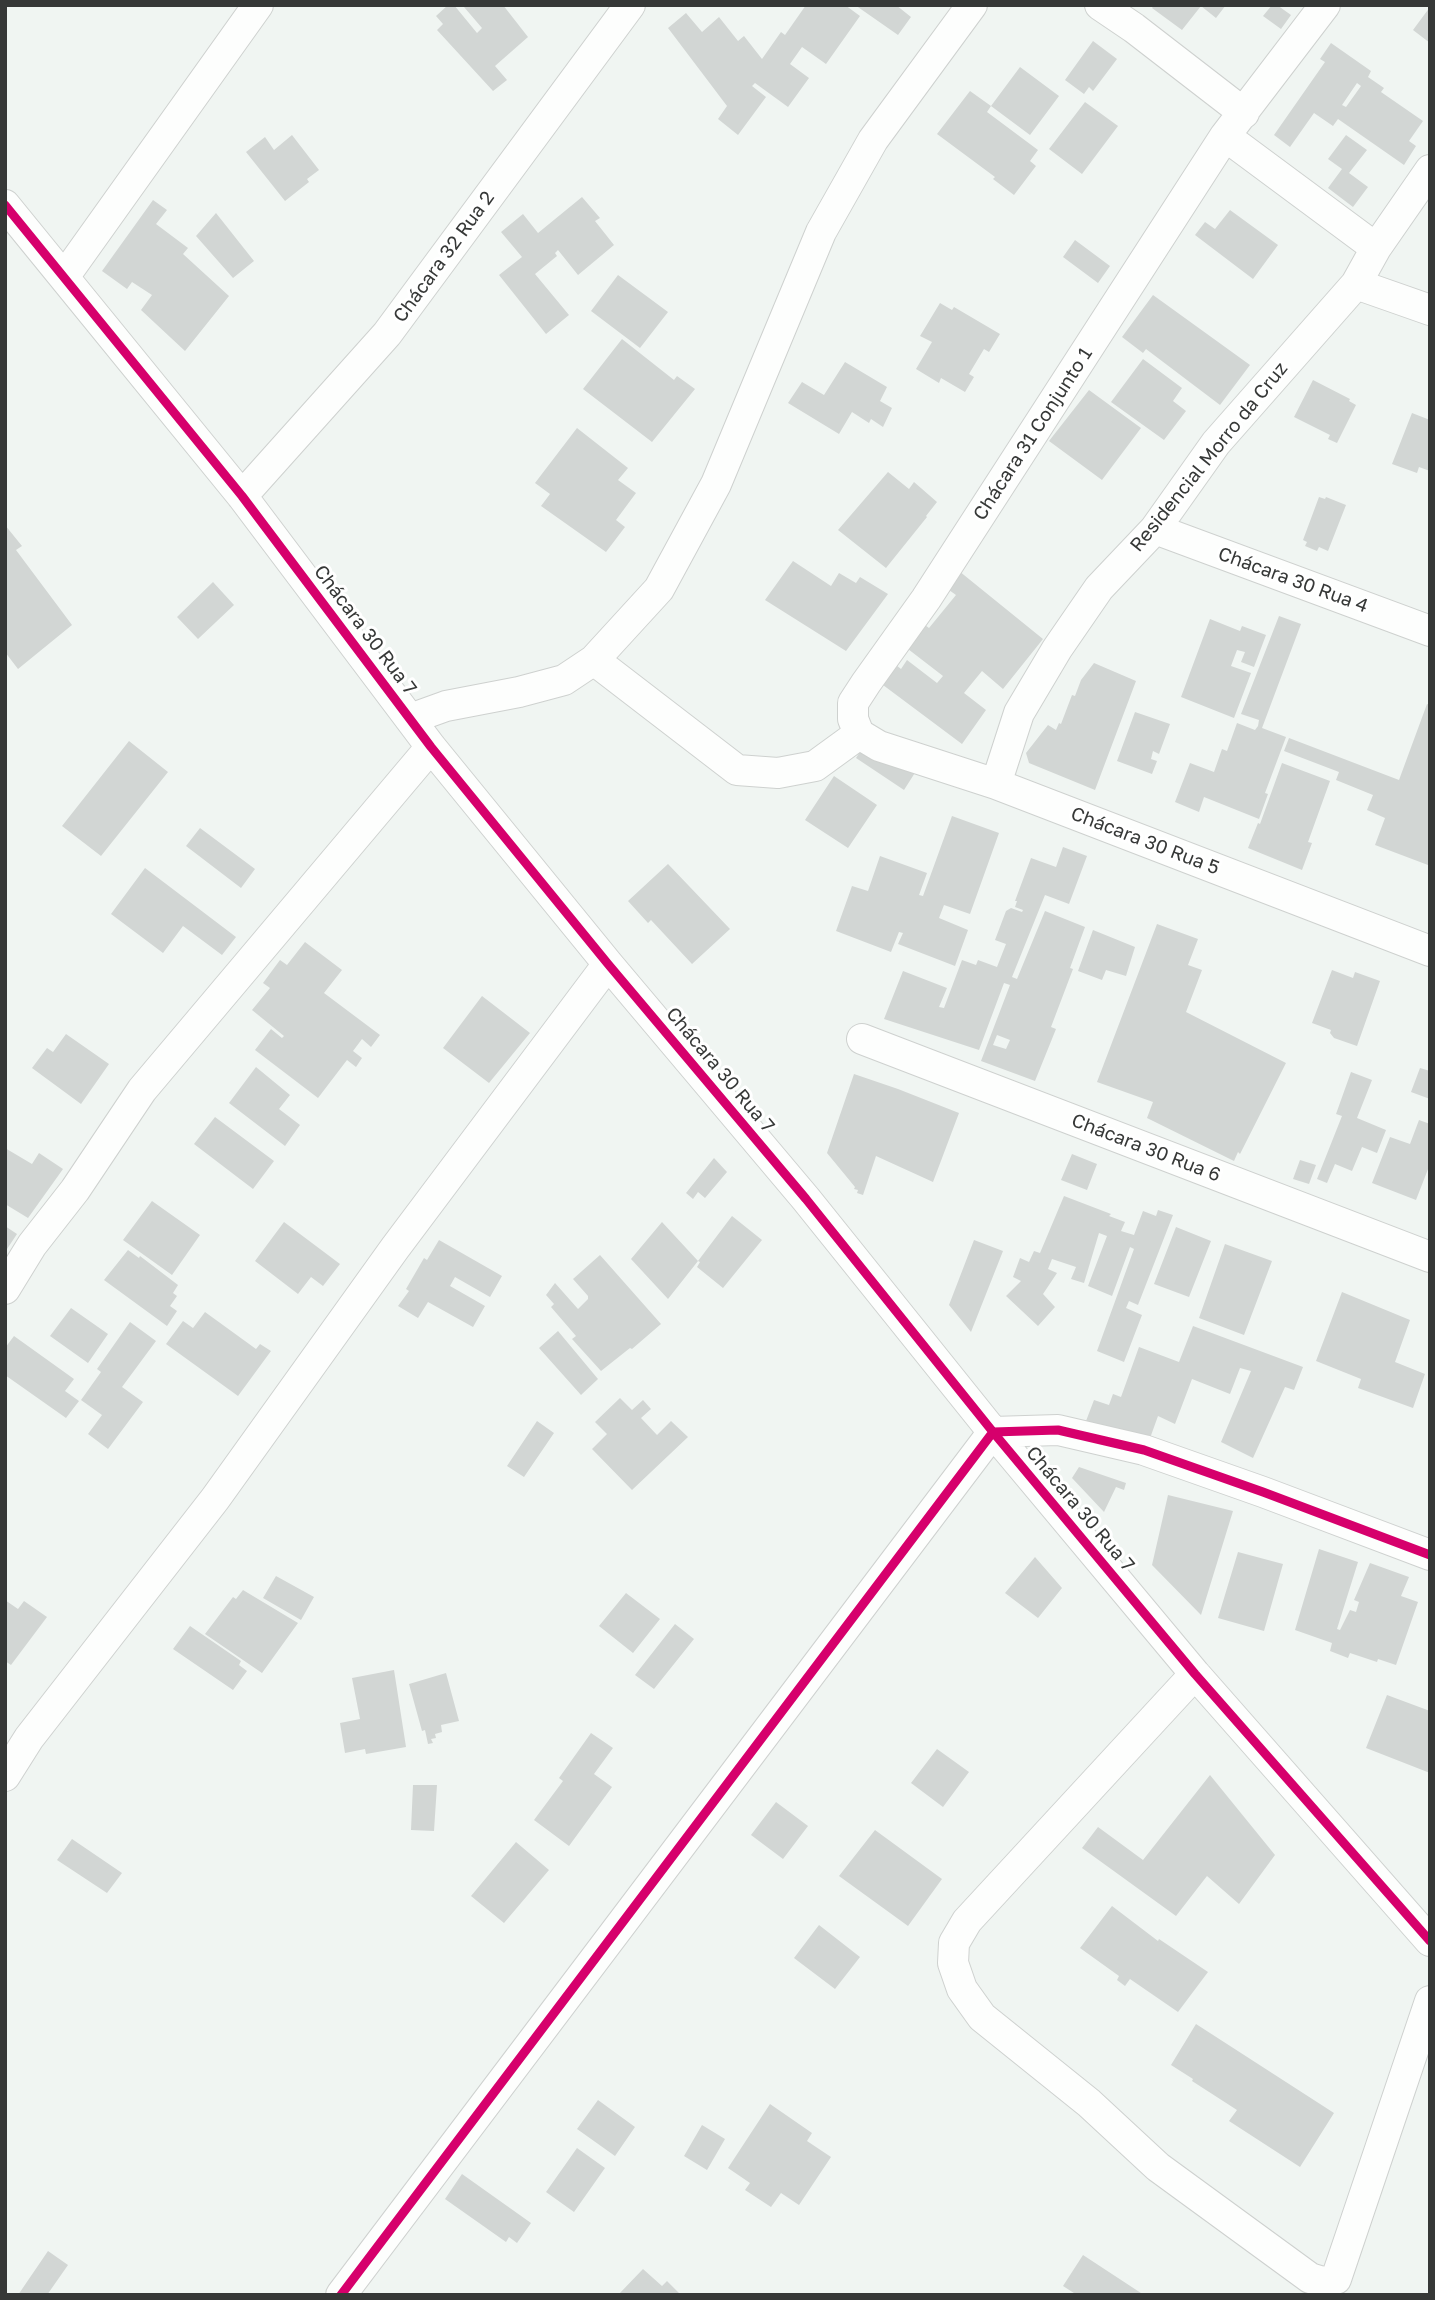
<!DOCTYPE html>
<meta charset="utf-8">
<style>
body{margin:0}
#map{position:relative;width:1435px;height:2300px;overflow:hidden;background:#f0f5f2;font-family:"Golos Text",sans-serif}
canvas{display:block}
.frame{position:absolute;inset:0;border:7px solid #363837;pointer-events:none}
</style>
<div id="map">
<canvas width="1435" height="2300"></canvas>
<div class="frame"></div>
</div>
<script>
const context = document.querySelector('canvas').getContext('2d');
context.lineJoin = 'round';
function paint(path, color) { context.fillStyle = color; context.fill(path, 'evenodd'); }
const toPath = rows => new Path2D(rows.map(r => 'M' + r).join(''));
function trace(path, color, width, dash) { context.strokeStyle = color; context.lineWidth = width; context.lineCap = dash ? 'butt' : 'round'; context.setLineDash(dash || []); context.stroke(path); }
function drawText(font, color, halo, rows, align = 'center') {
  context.font = font + ' "Golos Text",sans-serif'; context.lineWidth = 6; context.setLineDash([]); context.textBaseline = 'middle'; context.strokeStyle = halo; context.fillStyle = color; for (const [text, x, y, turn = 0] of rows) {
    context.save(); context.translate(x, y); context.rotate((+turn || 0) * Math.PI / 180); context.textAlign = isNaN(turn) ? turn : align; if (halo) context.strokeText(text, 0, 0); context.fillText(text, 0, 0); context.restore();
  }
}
const building = toPath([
 [448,5,454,5,477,33,482,28,464,7,503,5,528,37,495,66,507,80,493,91,437,30,443,24,436,16],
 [806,5,845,5,860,16,826,64,802,47,790,64,809,78,788,107,755,83,752,86,766,97,738,135,718,119,727,106,668,28,686,13,702,32,719,17,738,41,744,36,762,59,781,32,785,35],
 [855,5,896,5,911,17,898,35],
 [1154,5,1226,5,1216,18,1201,6,1182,30,1152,8],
 [1272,5,1277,5,1291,15,1281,29,1263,16],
 [1430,7,1430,43,1413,30],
 [1093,41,1117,59,1093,91,1089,87,1084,94,1065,80],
 [1331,43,1371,71,1368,77,1384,88,1381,92,1423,121,1409,141,1416,146,1404,165,1338,119,1333,126,1314,113,1290,147,1274,135,1325,62,1320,59],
 [1357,83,1361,86,1346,107,1342,105],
 [1020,67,1059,96,1030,135,991,106,987,112,1038,150,1030,161,1036,166,1014,195,993,179,995,177,937,134,970,91,991,106],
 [1085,102,1118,126,1082,174,1049,149],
 [292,135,319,170,307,179,309,182,285,201,246,152,265,137,274,150],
 [1346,135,1367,150,1349,173,1368,187,1353,207,1328,188,1342,169,1328,159],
 [582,197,600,218,595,221,614,245,578,275,558,250,555,253,557,256,535,274,569,315,546,334,499,275,522,257,501,232,523,214,538,233],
 [153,200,167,210,156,224,188,248,183,254,229,296,185,351,141,310,152,295,132,282,127,289,102,271],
 [1230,210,1278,245,1253,279,1195,235,1205,222,1215,229],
 [216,213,254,261,233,278,196,236],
 [1075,240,1110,266,1098,283,1063,257],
 [618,275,668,312,640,348,591,311],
 [1153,295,1250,365,1220,405,1146,349,1143,353,1122,337],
 [940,303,952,310,954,307,1000,334,989,352,984,349,969,374,974,377,965,392,941,378,939,383,916,369,932,342,920,336],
 [622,339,674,380,677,376,695,389,652,442,583,389],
 [1143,359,1182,388,1173,401,1186,411,1164,440,1111,402],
 [845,362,887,387,880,401,892,408,883,427,871,419,869,423,852,412,839,434,788,403,802,382,824,395],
 [1313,380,1350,399,1349,401,1356,405,1337,443,1328,439,1330,435,1294,417],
 [1089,390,1141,428,1102,480,1049,441],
 [1412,413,1430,420,1430,471,1419,467,1417,473,1392,464],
 [577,428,628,468,618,480,636,493,616,520,625,527,606,552,541,506,550,494,535,483],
 [888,472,909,489,914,482,937,502,926,516,927,517,886,568,838,530],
 [1319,497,1325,499,1326,497,1346,505,1328,551,1319,547,1317,551,1305,546,1307,542,1303,540],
 [5,525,22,546,16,550,72,625,18,669,5,652],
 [793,561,831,586,839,573,856,583,860,577,888,594,846,651,765,600],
 [959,571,1043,639,1003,689,982,671,964,693,986,710,962,744,883,685,896,665,901,669,907,660,937,683,943,676,908,649,925,625,929,628,956,595,949,590],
 [213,582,234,605,198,639,177,617],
 [1279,616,1301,624,1262,728,1286,737,1265,793,1268,794,1259,819,1204,797,1199,812,1175,802,1190,763,1214,772,1222,749,1227,751,1237,723,1255,730,1258,726,1259,720,1241,714],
 [1210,619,1240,631,1242,626,1266,635,1254,667,1241,662,1245,652,1237,650,1231,666,1251,673,1234,718,1181,697],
 [1094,663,1136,681,1095,790,1029,763,1026,753,1048,725,1056,730,1059,723,1061,724,1072,695,1075,696,1081,680],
 [1427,704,1430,705,1428,865,1375,845,1385,818,1367,810,1373,795,1336,780,1339,772,1284,751,1289,738,1399,780],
 [1135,712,1170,724,1159,754,1153,751,1151,759,1157,761,1152,774,1117,761],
 [869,737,918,768,904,790,856,758],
 [129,741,168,772,101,856,62,826],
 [1282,763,1330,781,1308,842,1312,843,1302,870,1248,848,1258,823,1260,824],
 [834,776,877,805,848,848,805,820],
 [952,816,999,833,970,914,944,905,939,918,968,930,955,966,898,944,903,933,899,932,891,952,836,931,852,886,868,891,880,856,927,873,919,895,923,896],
 [200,828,255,869,241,888,186,846],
 [1063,847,1087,856,1069,904,1045,895,1012,977,1017,979,1045,911,1085,927,1070,968,1073,969,1051,1027,1056,1029,1035,1081,981,1061,1010,985,1004,983,979,1050,884,1019,903,971,947,988,939,1007,944,1008,962,960,976,965,978,960,997,967,1006,944,995,940,1006,911,1011,908,1022,912,1023,910,1015,907,1017,901,1015,901,1031,858,1056,867],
 [997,1035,1010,1040,1006,1049,993,1045],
 [668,864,730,929,692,964,651,920,648,923,628,901],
 [145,868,236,937,222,955,183,926,163,953,111,914],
 [1157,924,1198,939,1188,965,1202,970,1186,1012,1286,1063,1240,1154,1238,1152,1234,1161,1147,1118,1153,1102,1097,1082],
 [1093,930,1135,947,1126,976,1106,970,1102,980,1078,971],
 [305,942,342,970,324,993,380,1035,371,1047,362,1039,353,1051,362,1058,356,1067,347,1060,318,1098,255,1050,271,1029,282,1038,284,1036,252,1010,270,988,263,983,280,960,287,965],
 [1332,970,1353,978,1355,972,1380,981,1357,1046,1334,1038,1330,1033,1331,1030,1312,1023],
 [482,996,530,1033,489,1083,443,1048],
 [66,1034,109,1064,81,1104,32,1068,47,1048,53,1052],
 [256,1067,290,1095,279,1109,300,1125,285,1146,229,1103],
 [1420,1068,1430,1071,1430,1099,1411,1092],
 [1351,1072,1372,1080,1357,1118,1386,1130,1377,1153,1362,1147,1352,1171,1335,1164,1327,1183,1317,1179,1342,1116,1336,1114],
 [854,1074,898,1089,959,1113,933,1182,876,1156,863,1195,857,1193,858,1190,854,1189,855,1187,827,1153],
 [215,1117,274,1161,253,1189,194,1144],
 [1419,1120,1430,1124,1430,1164,1416,1200,1372,1183,1390,1137,1410,1144],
 [5,1148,32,1164,39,1153,63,1169,28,1218,5,1204],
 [1072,1154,1097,1164,1087,1190,1061,1180],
 [714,1158,727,1172,705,1198,698,1192,693,1199,686,1193],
 [1300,1160,1316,1165,1309,1184,1293,1179],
 [1064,1196,1111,1214,1109,1216,1125,1222,1121,1231,1134,1235,1143,1211,1156,1216,1158,1210,1173,1215,1138,1305,1129,1301,1126,1308,1142,1315,1124,1362,1097,1351,1134,1249,1130,1247,1112,1296,1088,1286,1107,1236,1099,1233,1084,1283,1071,1279,1076,1267,1052,1259,1048,1269,1057,1273,1043,1294,1055,1307,1038,1326,1006,1296,1021,1281,1013,1277,1020,1258,1029,1262,1034,1251,1040,1253],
 [152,1201,200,1235,172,1275,123,1240],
 [732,1216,762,1240,723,1288,697,1267,700,1262,698,1261],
 [284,1222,340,1264,323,1286,311,1277,298,1294,255,1261],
 [662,1222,698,1261,668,1299,631,1259],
 [5,1226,17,1234,5,1252],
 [1176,1227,1211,1241,1189,1297,1154,1284],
 [439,1240,502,1276,490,1297,455,1277,450,1286,485,1306,473,1327,428,1302,418,1318,398,1306,409,1291,406,1289,424,1258,427,1260],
 [974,1240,1003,1251,971,1332,949,1305],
 [1225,1244,1272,1261,1244,1335,1199,1318],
 [128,1250,139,1258,140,1256,178,1285,173,1293,177,1296,170,1306,177,1311,167,1326,104,1280],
 [600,1255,661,1324,632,1349,630,1348,601,1371,572,1339,576,1336,551,1307,554,1304,546,1295,555,1283,578,1309,588,1299,588,1296,573,1279],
 [1342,1292,1410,1320,1395,1362,1425,1374,1413,1408,1358,1388,1361,1379,1316,1361],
 [71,1308,108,1334,88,1363,50,1336],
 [205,1312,256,1349,260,1344,271,1351,238,1396,166,1344,183,1321,193,1328],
 [130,1322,156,1341,122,1387,143,1402,108,1449,88,1434,102,1415,81,1400,101,1372,97,1369],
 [1193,1326,1303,1367,1294,1390,1285,1387,1253,1458,1221,1442,1251,1371,1240,1368,1230,1394,1192,1379,1175,1424,1158,1416,1149,1441,1086,1421,1094,1400,1109,1405,1113,1394,1121,1397,1139,1347,1179,1362],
 [558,1331,598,1379,581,1395,539,1348],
 [14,1336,74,1379,65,1391,79,1401,66,1418,5,1375,5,1348],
 [620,1398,632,1410,643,1400,651,1409,641,1418,657,1435,671,1421,688,1437,632,1490,592,1449,607,1434,595,1422],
 [537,1421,554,1433,524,1477,507,1466],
 [1079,1467,1126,1483,1124,1490,1116,1487,1104,1512,1072,1478],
 [1168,1495,1233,1511,1201,1615,1152,1565],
 [1319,1549,1358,1562,1337,1629,1340,1630,1350,1610,1356,1612,1359,1602,1354,1600,1370,1563,1409,1577,1401,1596,1418,1602,1396,1665,1378,1659,1377,1662,1350,1653,1348,1658,1330,1651,1332,1643,1295,1630],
 [1238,1552,1283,1564,1264,1631,1218,1618],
 [1035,1557,1062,1588,1038,1618,1005,1593],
 [276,1576,314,1597,301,1620,263,1598],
 [243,1590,298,1623,262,1673,205,1634,233,1597,236,1599],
 [626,1593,660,1619,633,1653,599,1626],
 [5,1600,18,1609,24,1601,47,1617,11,1665,5,1661],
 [675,1624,694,1639,654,1689,635,1675],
 [190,1626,241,1661,239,1665,247,1671,233,1690,173,1649],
 [394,1670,406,1747,366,1754,365,1749,345,1753,340,1723,360,1719,352,1678],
 [446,1673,459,1721,441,1725,442,1732,435,1734,436,1738,431,1739,433,1743,428,1744,425,1730,422,1731,409,1684],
 [1387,1695,1430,1711,1430,1773,1366,1748],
 [591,1733,613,1748,594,1774,612,1787,569,1846,534,1820,563,1781,559,1778],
 [937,1749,969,1772,943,1807,911,1783],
 [1210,1775,1275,1855,1239,1904,1207,1876,1176,1916,1082,1848,1098,1827,1143,1860],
 [413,1785,437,1785,434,1831,411,1830],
 [776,1802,808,1826,783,1859,751,1835],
 [875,1830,942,1879,908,1926,839,1876],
 [72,1839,122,1873,107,1893,57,1860],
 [516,1842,549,1870,504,1923,471,1896],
 [1112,1906,1158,1941,1159,1939,1208,1972,1178,2012,1130,1979,1125,1986,1117,1980,1119,1976,1080,1948],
 [819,1925,860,1957,835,1989,794,1958],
 [1196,2024,1334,2113,1300,2167,1229,2121,1237,2110,1192,2081,1193,2079,1171,2065],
 [598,2100,635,2127,615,2156,577,2129],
 [770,2104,812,2133,807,2141,831,2157,799,2205,781,2193,771,2207,745,2190,750,2183,728,2168],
 [702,2125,725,2139,707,2170,684,2156],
 [577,2148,605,2168,574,2212,546,2192],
 [462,2174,531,2223,517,2243,509,2237,506,2242,445,2199],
 [48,2251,68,2265,47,2295,18,2295],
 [1083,2255,1144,2295,1077,2295,1063,2286],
 [643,2269,662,2286,667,2281,681,2295,618,2295]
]);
const minor = toPath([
 [1100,5,1134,28,1244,113],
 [1225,136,1376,248],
 [5,205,242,496,431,747,608,964,806,1199,993,1432,1195,1674,1430,1941],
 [64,277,258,5],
 [1356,284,1430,310],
 [242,496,387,334,630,5],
 [1155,529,1430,631],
 [594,660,737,770,778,773,815,766,859,734],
 [410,719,446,706,519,692,564,680,594,660,659,589,716,484,821,232,873,140,972,5],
 [859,734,853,719,853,703,866,683,926,599,1225,136,1325,5],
 [859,734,879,746,996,784,1430,951],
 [996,784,1019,713,1057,649,1099,588,1155,529,1216,443,1356,284,1376,248,1430,170],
 [862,1039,1430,1257],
 [5,1289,32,1245,75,1190,142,1090,431,747],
 [1195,1674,967,1921,954,1943,953,1963,962,1989,982,2017,1089,2103,1158,2167,1310,2278,1323,2282,1336,2279,1430,2001],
 [5,1776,29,1738,215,1499,395,1248,608,964],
 [341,2295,993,1432,1058,1430,1144,1450,1263,1492,1430,1555]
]);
const cycleway = toPath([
 [5,205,242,496,431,747,608,964,806,1199,993,1432,1195,1674,1430,1941],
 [341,2295,993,1432,1058,1430,1144,1450,1263,1492,1430,1555]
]);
const streetNames = [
 ["Chácara 32 Rua 2",444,257,-54],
 ["Chácara 31 Conjunto 1",1033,434,-57],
 ["Residencial Morro da Cruz",1209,457,-51],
 ["Chácara 30 Rua 4",1293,580,20],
 ["Chácara 30 Rua 7",365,630,53],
 ["Chácara 30 Rua 5",1145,841,21],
 ["Chácara 30 Rua 7",720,1070,50],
 ["Chácara 30 Rua 6",1146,1148,21],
 ["Chácara 30 Rua 7",1080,1509,50]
];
paint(building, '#d2d6d4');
trace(minor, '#ced1cf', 32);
trace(minor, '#fdfefd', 30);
trace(cycleway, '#d6006c', 9);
drawText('19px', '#363837', '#fff', streetNames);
</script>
